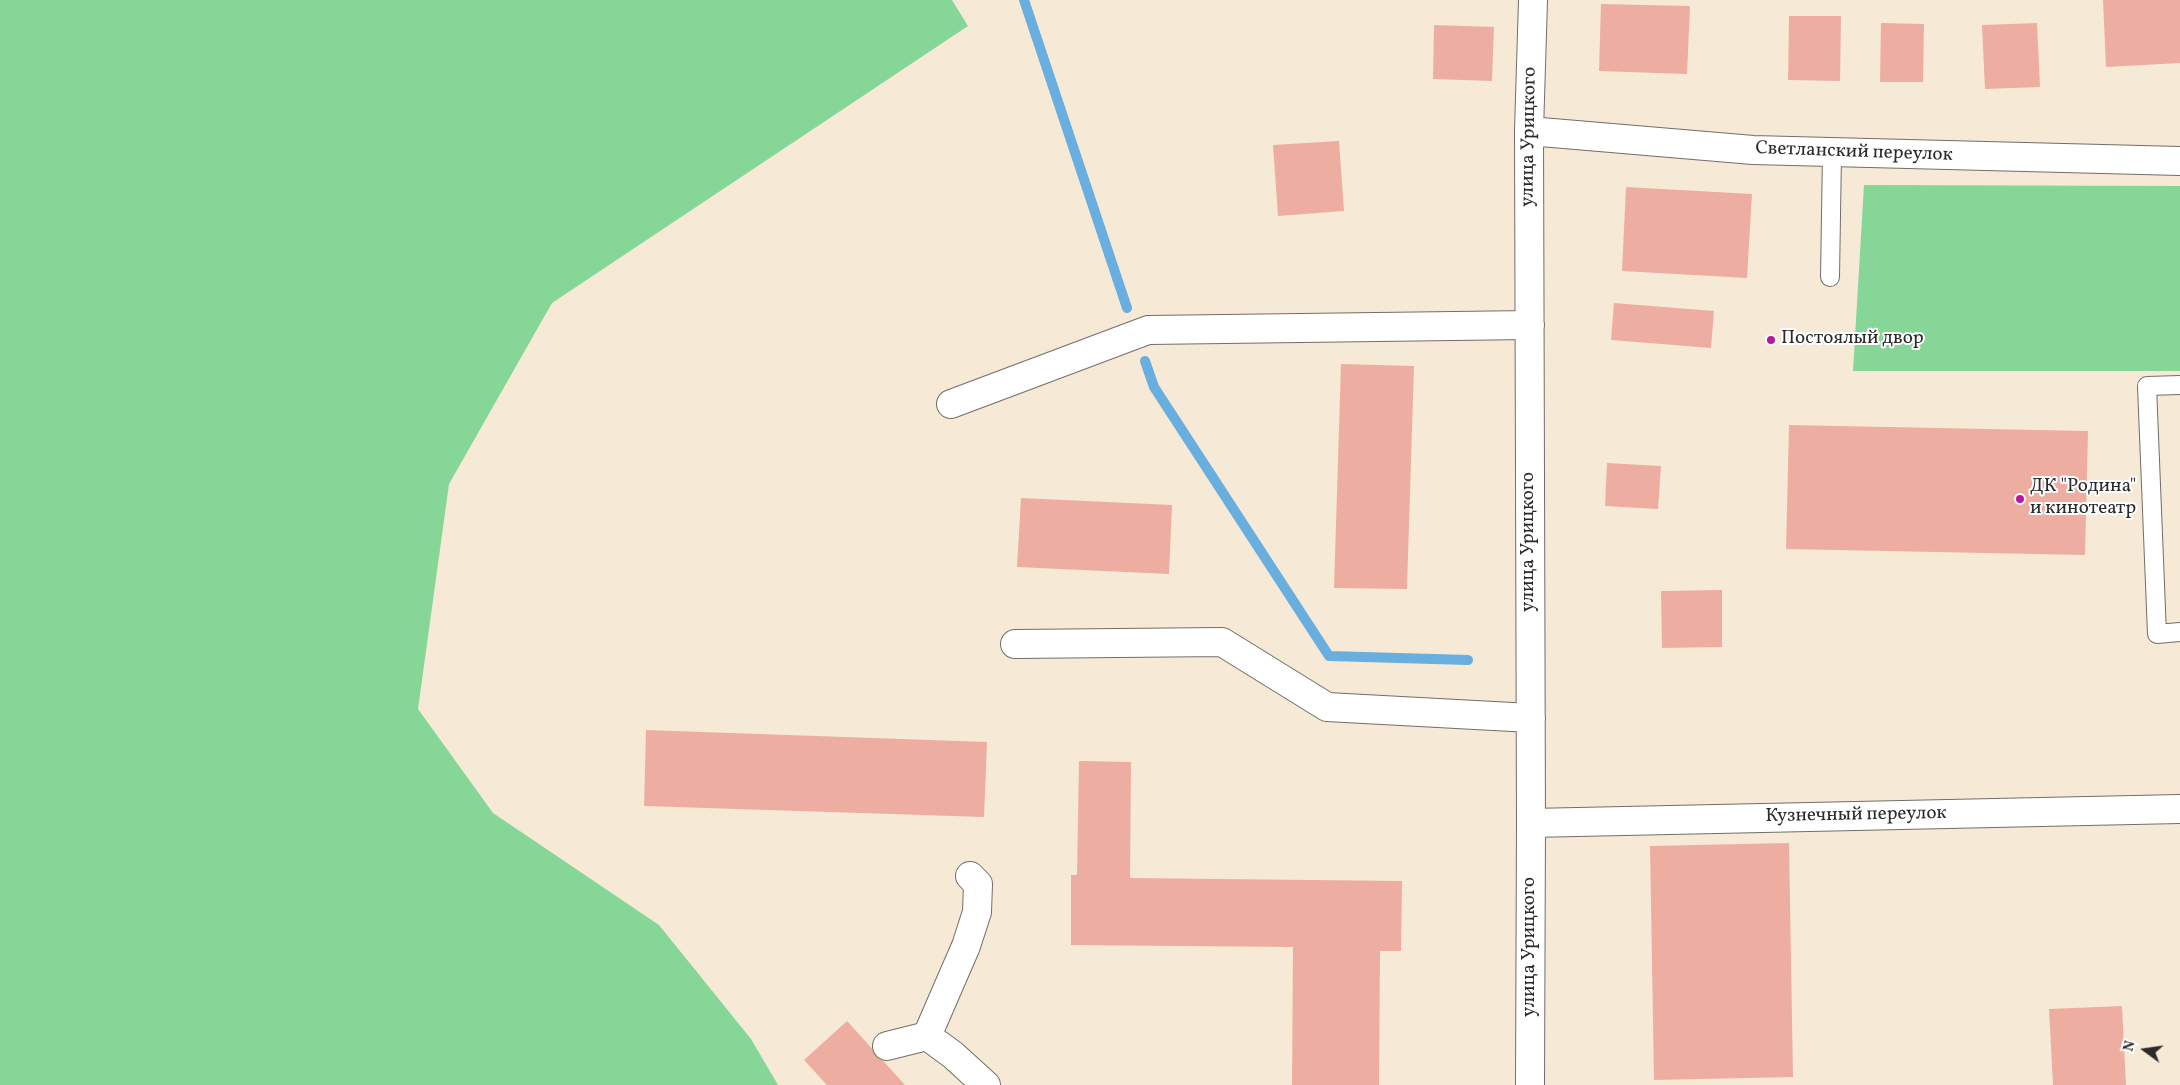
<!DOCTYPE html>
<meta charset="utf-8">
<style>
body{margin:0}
#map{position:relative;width:2180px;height:1085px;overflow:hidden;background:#f6ead7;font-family:Vollkorn,serif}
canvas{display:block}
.north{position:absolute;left:2120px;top:1025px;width:50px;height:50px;-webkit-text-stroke:4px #fff;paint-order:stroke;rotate:284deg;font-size:14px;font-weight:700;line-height:20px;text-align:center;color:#2b2b2b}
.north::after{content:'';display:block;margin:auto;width:18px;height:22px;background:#2b2b2b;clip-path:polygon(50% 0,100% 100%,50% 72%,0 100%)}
</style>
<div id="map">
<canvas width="2180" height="1085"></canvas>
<div class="north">N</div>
</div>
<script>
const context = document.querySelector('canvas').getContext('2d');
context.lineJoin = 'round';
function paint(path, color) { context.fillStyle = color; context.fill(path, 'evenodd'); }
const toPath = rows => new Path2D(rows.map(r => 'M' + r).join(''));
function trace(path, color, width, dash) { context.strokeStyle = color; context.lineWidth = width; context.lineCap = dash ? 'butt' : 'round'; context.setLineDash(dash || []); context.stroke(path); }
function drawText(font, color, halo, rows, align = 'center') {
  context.font = font + ' Vollkorn,serif'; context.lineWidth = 4; context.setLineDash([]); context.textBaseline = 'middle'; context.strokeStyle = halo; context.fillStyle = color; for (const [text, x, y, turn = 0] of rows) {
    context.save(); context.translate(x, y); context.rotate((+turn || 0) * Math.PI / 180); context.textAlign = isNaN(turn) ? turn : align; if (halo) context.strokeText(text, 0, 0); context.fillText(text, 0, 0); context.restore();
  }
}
const green = toPath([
 [0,0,952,0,968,26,552,303,449,484,418,709,493,813,659,925,751,1039,778,1085,0,1085],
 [1864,185,2180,186,2180,371,1853,371]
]);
const stream = toPath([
 [1024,0,1127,308],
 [1145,361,1154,387,1329,656,1468,660]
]);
const building = toPath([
 [2103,0,2180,0,2180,63,2106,67],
 [1601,4,1690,6,1687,74,1599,71],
 [1789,16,1841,16,1840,81,1788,80],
 [1881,23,1924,24,1923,82,1880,82],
 [2037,23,2040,87,1985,89,1982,25],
 [1434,25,1494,27,1492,81,1433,79],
 [1339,141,1344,211,1278,216,1273,145],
 [1626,187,1752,194,1747,278,1622,271],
 [1614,303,1714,311,1711,348,1611,340],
 [1341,364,1414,366,1407,589,1334,588],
 [1789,425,2088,431,2085,555,1786,549],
 [1607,463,1661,466,1658,509,1605,506],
 [1021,498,1172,505,1169,574,1017,567],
 [1722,590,1722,647,1662,648,1661,591],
 [646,730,987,742,984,817,644,806],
 [1079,761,1131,762,1130,878,1402,881,1401,951,1380,951,1379,1085,1292,1085,1293,947,1071,945,1071,875,1077,875],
 [1789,843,1793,1077,1654,1080,1650,846],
 [2122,1006,2126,1085,2053,1085,2049,1009],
 [847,1021,905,1085,827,1085,804,1060]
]);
const service = toPath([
 [1830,277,1832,153],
 [2180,385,2147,386,2157,634,2180,632]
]);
const minor = toPath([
 [1529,131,1753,150,2180,161],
 [951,404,1148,330,1530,325],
 [1015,644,1222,642,1327,707,1531,718],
 [1531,823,2180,809],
 [927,1036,966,946,977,912,978,884,970,876],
 [887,1046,927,1036,953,1055,986,1085],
 [1530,1085,1531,823,1529,131,1533,0]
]);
const markers = [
 [1771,340,5,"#b5179e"],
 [2020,499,5,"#b5179e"]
];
const streetNames = [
 ["улица Урицкого",1530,137,-89],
 ["Светланский переулок",1854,153,2],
 ["улица Урицкого",1530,542,-90],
 ["Кузнечный переулок",1856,816,-1],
 ["улица Урицкого",1531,947,-90]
];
const poiNames = [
 ["Постоялый двор",1781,340],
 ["ДК \"Родина\"",2030,488],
 ["и кинотеатр",2030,510]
];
paint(green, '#85d697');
trace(stream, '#68aede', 10);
paint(building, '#edaea1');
trace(service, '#726e67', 20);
trace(minor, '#726e67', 30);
trace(service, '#fff', 18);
trace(minor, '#fff', 28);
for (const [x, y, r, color] of markers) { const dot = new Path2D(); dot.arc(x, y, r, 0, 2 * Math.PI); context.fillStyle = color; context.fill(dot); trace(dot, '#fff', 2); }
drawText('19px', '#2b2b2b', '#fff', streetNames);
drawText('19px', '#2b2b2b', '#fff', poiNames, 'left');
</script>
